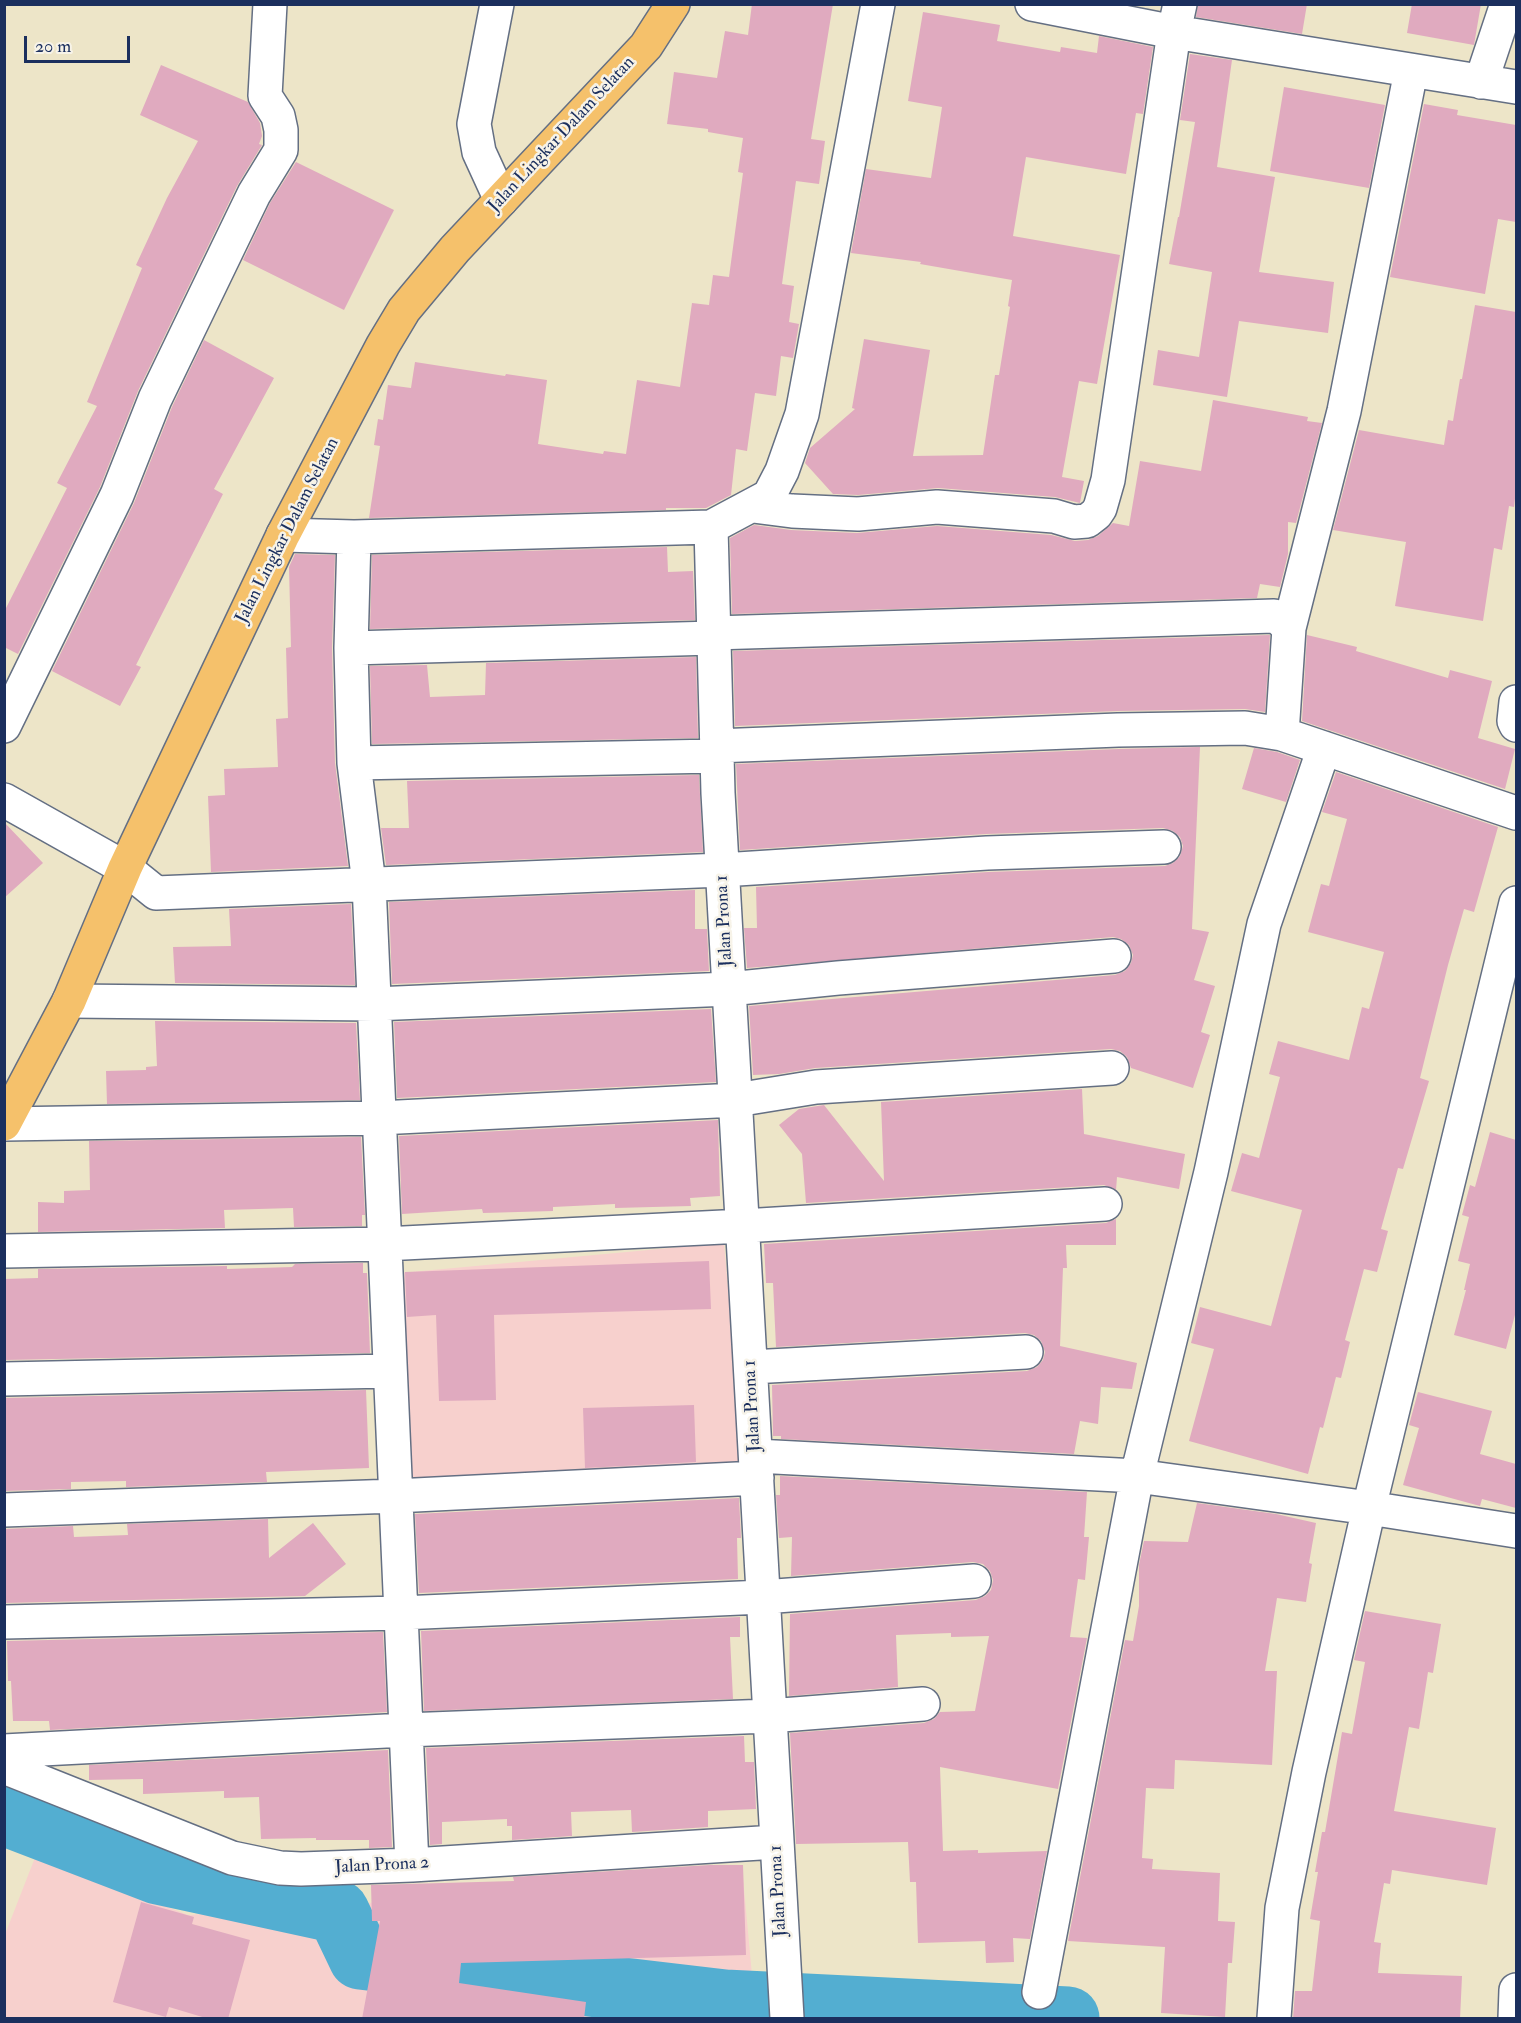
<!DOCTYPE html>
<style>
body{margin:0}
#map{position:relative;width:1521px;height:2023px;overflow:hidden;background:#ede5c8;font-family:"IM FELL Double Pica",serif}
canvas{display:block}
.frame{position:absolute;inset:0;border:6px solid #1b2f5e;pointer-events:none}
.scale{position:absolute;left:24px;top:36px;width:106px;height:27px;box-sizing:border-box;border:3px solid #1b2f5e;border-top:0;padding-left:8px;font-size:18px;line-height:21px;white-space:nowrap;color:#1b2f5e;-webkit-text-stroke:4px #f7f3e8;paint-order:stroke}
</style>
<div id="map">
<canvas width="1521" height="2023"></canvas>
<div class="frame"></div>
<div class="scale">20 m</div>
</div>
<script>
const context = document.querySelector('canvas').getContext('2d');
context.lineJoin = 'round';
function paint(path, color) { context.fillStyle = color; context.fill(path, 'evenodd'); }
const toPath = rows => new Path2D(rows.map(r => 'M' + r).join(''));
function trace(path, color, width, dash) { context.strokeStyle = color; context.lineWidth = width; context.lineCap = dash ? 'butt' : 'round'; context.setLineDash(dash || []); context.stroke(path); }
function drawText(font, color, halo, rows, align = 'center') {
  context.font = font + ' "IM FELL Double Pica",serif'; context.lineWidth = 5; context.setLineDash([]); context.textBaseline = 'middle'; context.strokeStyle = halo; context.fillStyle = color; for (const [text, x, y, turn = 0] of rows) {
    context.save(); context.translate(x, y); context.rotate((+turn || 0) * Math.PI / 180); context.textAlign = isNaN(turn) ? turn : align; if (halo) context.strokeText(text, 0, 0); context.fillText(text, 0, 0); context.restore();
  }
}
const built = toPath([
 [724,1243,744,1470,409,1481,400,1273],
 [36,1855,188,1915,743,1878,756,2018,5,2018,4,1937]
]);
const river = toPath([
 [4,1814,158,1873,338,1912,360,1958,725,2001,1068,2018]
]);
const building = toPath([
 [752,4,833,4,811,139,825,141,819,184,796,181,782,284,794,286,789,322,799,324,793,358,781,356,776,396,755,393,747,451,736,449,731,495,706,508,666,508,666,510,369,518,380,446,374,445,378,419,383,420,388,385,411,388,415,362,505,376,506,374,547,380,538,444,603,454,604,451,626,454,637,380,680,387,692,303,709,305,713,275,729,277,743,173,738,172,743,138,708,132,708,129,667,124,674,72,717,78,725,31,748,35],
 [1198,4,1307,4,1302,34,1196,17],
 [1412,4,1481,4,1474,45,1407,33],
 [923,12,1000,25,997,41,1060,52,1061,47,1097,53,1099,36,1153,47,1143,114,1136,113,1126,174,1026,157,1013,236,1120,255,1097,384,1079,381,1062,477,1084,481,1080,503,1055,497,938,488,858,495,833,494,805,463,810,448,855,409,852,408,864,339,930,350,913,456,983,455,995,375,999,375,1010,307,1008,306,1012,280,920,264,921,262,851,253,866,169,931,178,942,107,908,101],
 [1190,54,1232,60,1217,167,1275,177,1259,272,1334,282,1328,333,1239,321,1227,397,1153,385,1158,350,1199,357,1212,272,1169,264,1178,217,1179,217,1195,122,1180,120],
 [161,65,248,102,260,123,262,136,259,144,262,145,237,186,138,391,100,487,18,654,4,647,4,612,67,488,57,483,97,406,87,402,142,268,136,265,167,198,198,141,140,115],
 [1284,87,1385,105,1369,188,1270,171],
 [1424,104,1458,110,1457,115,1516,125,1516,222,1498,219,1485,294,1390,277],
 [296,162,394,210,344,310,243,260,270,203],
 [1475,305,1516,312,1516,490,1514,507,1509,506,1502,550,1494,548,1483,621,1395,606,1406,542,1333,530,1359,430,1444,445,1448,420,1453,421,1460,379,1462,379],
 [204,340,274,378,214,489,223,494,136,665,141,667,120,706,52,671,134,503,172,407],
 [1213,400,1308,417,1307,421,1322,423,1296,523,1288,522,1288,554,1280,587,1260,584,1257,598,732,614,730,538,754,525,791,530,857,533,937,526,1051,535,1075,541,1088,540,1098,536,1113,523,1129,526,1140,461,1201,471],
 [667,547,668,572,693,571,695,620,370,629,372,555],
 [295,554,335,555,332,648,335,763,348,866,211,872,208,796,225,795,224,769,278,767,276,719,288,718,286,648,291,647,289,567],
 [1270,635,1265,712,1245,709,1118,711,735,726,733,651],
 [1307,635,1357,647,1356,651,1448,678,1450,670,1492,681,1478,738,1515,749,1505,789,1302,721],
 [696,657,698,738,372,744,370,666,427,665,430,697,485,695,486,663],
 [1200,747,1192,929,1209,932,1194,980,1215,986,1201,1032,1210,1035,1193,1088,1131,1068,1127,1057,1120,1051,1111,1049,815,1068,779,1074,753,1075,749,1006,1115,975,1125,971,1131,963,1133,955,1129,945,1121,939,1113,937,747,968,744,928,757,928,756,887,988,872,1165,866,1173,863,1180,856,1183,846,1180,837,1173,831,1163,828,986,834,740,850,736,764,1119,749],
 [1254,748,1277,752,1300,760,1286,802,1242,789],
 [1336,772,1498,827,1474,912,1464,909,1448,965,1420,1078,1429,1081,1403,1169,1398,1168,1381,1229,1388,1231,1377,1272,1364,1269,1345,1340,1350,1342,1341,1378,1336,1377,1323,1428,1320,1427,1308,1474,1189,1441,1214,1349,1191,1343,1200,1307,1271,1326,1302,1210,1231,1191,1242,1153,1259,1158,1280,1077,1269,1074,1278,1041,1349,1060,1362,1007,1369,1009,1384,952,1308,932,1321,884,1329,886,1347,819,1322,812],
 [699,775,703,852,386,865,381,828,409,828,407,781],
 [4,822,43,863,4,898],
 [695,890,695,929,707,929,709,971,392,984,389,902],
 [351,904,355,985,175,983,173,947,231,946,229,909],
 [711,1009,716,1082,397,1098,394,1022],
 [155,1021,356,1023,360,1100,107,1104,106,1071,146,1070,146,1067,157,1066],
 [1082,1089,1084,1134,1185,1154,1179,1189,1117,1177,1116,1190,1104,1185,806,1203,802,1154,779,1125,799,1109,824,1105,884,1181,881,1102],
 [718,1120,720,1196,690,1198,691,1206,615,1208,615,1204,553,1207,553,1211,483,1213,482,1209,402,1214,399,1136],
 [1490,1132,1516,1140,1516,1311,1506,1349,1454,1335,1466,1290,1464,1290,1470,1264,1458,1261,1469,1217,1462,1215,1470,1185,1475,1187],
 [361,1137,365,1215,362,1215,362,1226,294,1227,293,1208,224,1210,225,1228,38,1232,38,1202,64,1203,64,1191,90,1190,89,1141],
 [1116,1219,1116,1245,1066,1245,1067,1268,1063,1268,1060,1346,1137,1363,1132,1389,1101,1387,1098,1424,1080,1421,1074,1454,781,1439,781,1436,773,1436,772,1385,1027,1371,1037,1367,1043,1360,1045,1352,1041,1341,1034,1335,1025,1333,776,1347,773,1283,766,1283,764,1244,1106,1223],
 [709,1261,711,1309,494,1315,496,1400,439,1401,436,1315,407,1317,405,1272],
 [363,1263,363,1273,367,1273,370,1353,4,1360,4,1279,38,1278,38,1269,227,1266,227,1269,292,1267,295,1264],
 [366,1390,369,1468,266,1472,267,1482,126,1487,126,1481,71,1482,71,1489,4,1491,4,1398],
 [1418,1392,1492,1411,1480,1454,1516,1464,1516,1508,1482,1499,1480,1506,1403,1485,1419,1428,1409,1425],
 [694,1405,696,1462,585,1468,583,1408],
 [780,1476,1087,1492,1084,1537,1089,1537,1085,1580,1078,1579,1070,1637,1087,1638,1058,1789,940,1767,943,1851,978,1850,978,1853,1047,1851,1030,1939,1013,1938,1014,1962,986,1963,985,1941,918,1943,916,1882,910,1882,908,1842,796,1844,790,1733,924,1723,934,1719,940,1712,975,1711,989,1636,951,1637,951,1633,896,1635,898,1687,789,1696,790,1614,976,1600,985,1596,991,1590,993,1580,990,1571,983,1564,973,1562,791,1576,792,1537,779,1538,776,1495,780,1495],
 [739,1498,741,1538,737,1538,738,1579,419,1593,415,1514],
 [1197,1503,1276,1514,1316,1523,1309,1563,1312,1564,1306,1602,1277,1598,1265,1671,1277,1671,1272,1765,1175,1760,1174,1789,1146,1788,1142,1858,1153,1859,1152,1869,1220,1873,1218,1921,1235,1922,1232,1963,1228,1963,1225,2017,1161,2013,1165,1947,1068,1941,1125,1640,1133,1641,1139,1606,1139,1565,1144,1541,1188,1542],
 [268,1519,269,1558,313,1523,346,1564,305,1596,5,1603,4,1529,73,1526,74,1537,128,1535,127,1524],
 [1365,1611,1441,1624,1433,1673,1428,1672,1419,1729,1409,1727,1394,1811,1496,1828,1487,1885,1392,1870,1390,1884,1384,1883,1374,1942,1381,1943,1378,1973,1462,1976,1460,2019,1293,2019,1295,1991,1312,1991,1320,1921,1310,1919,1318,1872,1315,1872,1322,1832,1325,1832,1342,1732,1352,1734,1365,1662,1354,1660],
 [740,1617,740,1637,730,1637,733,1699,424,1711,421,1631],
 [383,1632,387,1712,50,1730,49,1721,13,1721,11,1681,8,1681,7,1641],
 [744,1736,745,1762,754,1762,756,1809,708,1811,708,1827,632,1832,631,1810,571,1812,572,1836,512,1840,512,1826,507,1826,507,1819,442,1822,442,1844,430,1845,426,1748],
 [388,1750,392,1847,369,1848,369,1840,316,1840,316,1838,261,1839,259,1797,224,1798,224,1791,143,1794,143,1779,89,1780,89,1765],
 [710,1865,743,1865,746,1955,461,1963,459,1983,586,2002,584,2019,362,2019,380,1921,372,1921,371,1885,514,1881,513,1877],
 [141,1902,194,1917,192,1924,250,1940,228,2019,209,2019,169,2007,166,2017,113,2002]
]);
const street = toPath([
 [497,4,474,124,479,152,501,200],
 [1032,4,1174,32,1516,87],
 [1481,82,1507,4],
 [753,506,792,511,858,514,937,507,1054,516,1074,522,1087,521,1096,514,1100,508,1108,480,1174,32,1180,4],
 [711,527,718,793,787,2018],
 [283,535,354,537,711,527,769,496,782,471,802,414,878,4],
 [354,537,351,648,354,763,369,884,412,1865],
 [1289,628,1344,411,1411,71],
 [713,633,1274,616,1281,620,1289,628,1282,734],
 [351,648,714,638],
 [1516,702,1514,721,1516,725],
 [4,726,117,495,155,399,254,194,281,150,281,130,278,116,265,96,270,4],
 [716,746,1118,730,1245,728,1282,734,1516,813],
 [354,763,717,756],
 [4,800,125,868,156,893,722,870,987,853,1164,847],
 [69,1001,374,1004,729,989,838,978,1114,956],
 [4,1124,379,1118,736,1100,816,1087,1112,1068],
 [4,1251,384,1244,743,1226,1105,1204],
 [751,1367,1026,1352],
 [4,1379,390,1371],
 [756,1456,1137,1476,1369,1508,1516,1531],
 [4,1510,395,1496,757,1478],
 [4,1622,401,1613,763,1597,974,1581],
 [4,1751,405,1730,769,1716,923,1704],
 [4,1767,232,1858,280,1868,301,1869,412,1865,776,1842],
 [1039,1992,1137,1476,1211,1172,1264,924,1324,748],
 [1274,2018,1282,1908,1309,1772,1369,1508,1516,903],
 [1515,2018,1516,1990]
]);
const primary = toPath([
 [4,1124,69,1001,125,868,283,535,383,345,404,310,455,249,646,46,673,4]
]);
const streetNames = [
 ["Jalan Lingkar Dalam Selatan",562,135,-47],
 ["Jalan Lingkar Dalam Selatan",288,531,-63],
 ["Jalan Prona 1",725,921,-93],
 ["Jalan Prona 1",753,1406,-93],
 ["Jalan Prona 2",382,1866,-3],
 ["Jalan Prona 1",779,1891,-93]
];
paint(built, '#f7d0cd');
trace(river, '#53aed1', 63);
paint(building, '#e0aabf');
trace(street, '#646f83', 36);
trace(primary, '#646f83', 36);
trace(street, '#fff', 33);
trace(primary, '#f5c16b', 33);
drawText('18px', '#1b2f5e', '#f7f3e8', streetNames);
</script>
